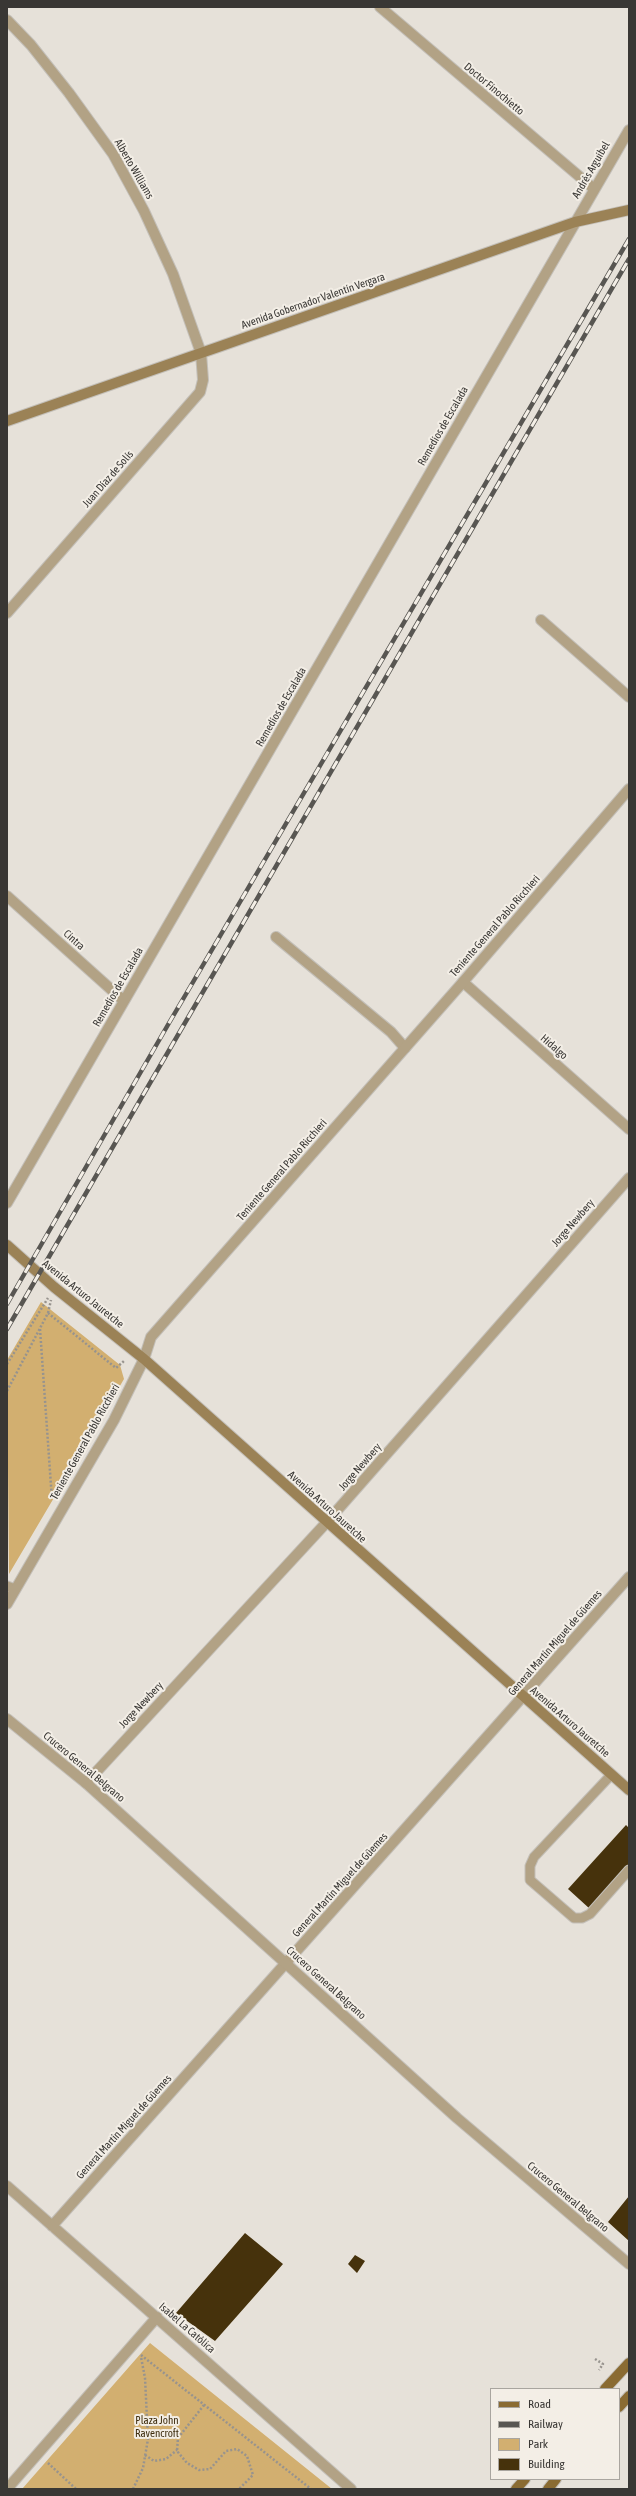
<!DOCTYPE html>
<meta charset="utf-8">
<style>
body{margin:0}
#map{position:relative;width:636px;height:2496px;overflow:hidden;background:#e6e1d9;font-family:"Asap Condensed",sans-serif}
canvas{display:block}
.frame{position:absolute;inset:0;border:8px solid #393734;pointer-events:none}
.legend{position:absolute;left:490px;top:2388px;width:130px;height:92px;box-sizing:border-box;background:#f3eee6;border:1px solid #a9a59f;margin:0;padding:5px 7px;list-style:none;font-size:12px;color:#393734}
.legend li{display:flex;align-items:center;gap:8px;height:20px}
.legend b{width:20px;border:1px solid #a9a59f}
</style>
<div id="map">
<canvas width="636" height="2496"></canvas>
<div class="frame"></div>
<ul class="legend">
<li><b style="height:5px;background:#8a6b32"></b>Road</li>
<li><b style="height:5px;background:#585652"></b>Railway</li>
<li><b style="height:11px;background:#d2af70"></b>Park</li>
<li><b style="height:11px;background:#46320c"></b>Building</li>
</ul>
</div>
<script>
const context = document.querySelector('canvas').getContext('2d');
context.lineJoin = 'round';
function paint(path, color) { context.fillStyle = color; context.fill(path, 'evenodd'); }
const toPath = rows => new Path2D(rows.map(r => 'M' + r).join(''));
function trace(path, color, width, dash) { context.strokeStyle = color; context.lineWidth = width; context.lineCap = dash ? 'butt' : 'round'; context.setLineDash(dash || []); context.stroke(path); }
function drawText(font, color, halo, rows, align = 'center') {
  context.font = font + ' "Asap Condensed",sans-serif'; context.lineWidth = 4; context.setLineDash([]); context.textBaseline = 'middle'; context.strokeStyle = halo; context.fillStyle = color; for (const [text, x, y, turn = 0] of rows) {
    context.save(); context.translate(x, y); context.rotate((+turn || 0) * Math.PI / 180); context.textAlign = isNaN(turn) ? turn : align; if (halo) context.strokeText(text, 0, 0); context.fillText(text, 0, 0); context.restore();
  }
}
const green = toPath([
 [41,1302,120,1365,124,1379,9,1574,7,1360],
 [150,2343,332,2489,22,2489]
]);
const building = toPath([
 [626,1825,629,1828,629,1865,590,1909,568,1889],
 [629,2196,629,2241,608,2222],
 [245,2233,283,2264,215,2341,176,2313],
 [355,2255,365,2261,357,2273,348,2264]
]);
const path = toPath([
 [48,1313,51,1300],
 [40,1329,52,1500],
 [7,1364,48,1298],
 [7,1391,48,1313,116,1368,124,1361],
 [141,2355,311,2489],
 [595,2359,603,2364,599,2370],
 [204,2405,178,2438,177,2451,187,2463,199,2470,210,2469,226,2451,237,2449,247,2456,253,2475,239,2489],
 [145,2455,154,2461,166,2459,177,2450],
 [48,2463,76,2489],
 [133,2489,143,2468,148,2439,145,2378,141,2357]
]);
const service = toPath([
 [7,1586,15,1589],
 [611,1775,534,1857,530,1866,530,1880,574,1918,582,1918,590,1914,629,1870]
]);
const minor = toPath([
 [380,7,593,188],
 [7,20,31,45,69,93,113,154,144,211,173,274,201,353,203,380,200,392,7,613],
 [541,620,629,697],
 [7,896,124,1001],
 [276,937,391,1032,405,1048],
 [463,982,629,1129],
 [7,1203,629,130],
 [86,1783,326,1523,629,1178],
 [7,2186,351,2489],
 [52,2226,629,1577],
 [7,2489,157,2317]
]);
const tertiary = toPath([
 [7,1604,114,1420,144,1359,151,1337,463,982,629,789],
 [7,1719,86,1783,457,2118,629,2264]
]);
const secondary = toPath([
 [7,421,575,222,629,210],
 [7,1245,54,1287,144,1359,629,1790]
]);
const primary = toPath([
 [605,2389,629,2363],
 [619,2407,629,2396],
 [516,2489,525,2479],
 [548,2489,556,2479]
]);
const rail = toPath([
 [7,1304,169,1023,629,239],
 [7,1329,629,259]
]);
const streetNames = [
 ["Doctor Finochietto",494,89,40],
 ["Alberto Williams",134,169,60],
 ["Andrés Arguibel",591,170,-60],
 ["Avenida Gobernador Valentín Vergara",313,301,-19],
 ["Remedios de Escalada",443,426,-60],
 ["Juan Díaz de Solís",108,479,-49],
 ["Remedios de Escalada",281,707,-60],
 ["Teniente General Pablo Ricchieri",495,926,-49],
 ["Cintra",74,940,42],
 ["Remedios de Escalada",118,987,-60],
 ["Hidalgo",554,1047,41],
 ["Teniente General Pablo Ricchieri",282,1170,-49],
 ["Jorge Newbery",573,1223,-49],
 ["Avenida Arturo Jauretche",83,1294,39],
 ["Teniente General Pablo Ricchieri",85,1442,-61],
 ["Jorge Newbery",360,1467,-49],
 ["Avenida Arturo Jauretche",327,1507,42],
 ["General Martín Miguel de Güemes",555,1643,-49],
 ["Jorge Newbery",141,1705,-47],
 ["Avenida Arturo Jauretche",570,1722,41],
 ["Crucero General Belgrano",84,1767,40],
 ["General Martín Miguel de Güemes",340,1885,-48],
 ["Crucero General Belgrano",326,1983,42],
 ["General Martín Miguel de Güemes",124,2127,-48],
 ["Crucero General Belgrano",568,2197,40],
 ["Isabel La Católica",187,2328,41]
];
const parkNames = [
 ["Plaza John",157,2421],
 ["Ravencroft",157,2434]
];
paint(green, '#d2af70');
paint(building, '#46320c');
trace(service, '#c3bfb8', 11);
trace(minor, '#c3bfb8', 12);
trace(tertiary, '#c3bfb8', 12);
trace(secondary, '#c3bfb8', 12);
trace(primary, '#c3bfb8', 12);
trace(path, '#97938e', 2.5, [2, 2]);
trace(service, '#b2a285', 9);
trace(minor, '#b2a285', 10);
trace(tertiary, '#b2a285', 10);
trace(secondary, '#9b8256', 10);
trace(primary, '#8a6b32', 10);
trace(rail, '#585652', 4.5);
trace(rail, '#f3eee6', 3, [9]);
drawText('11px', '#393734', '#f3eee6', streetNames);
drawText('11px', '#3f2e0f', '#f3eee6', parkNames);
</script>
